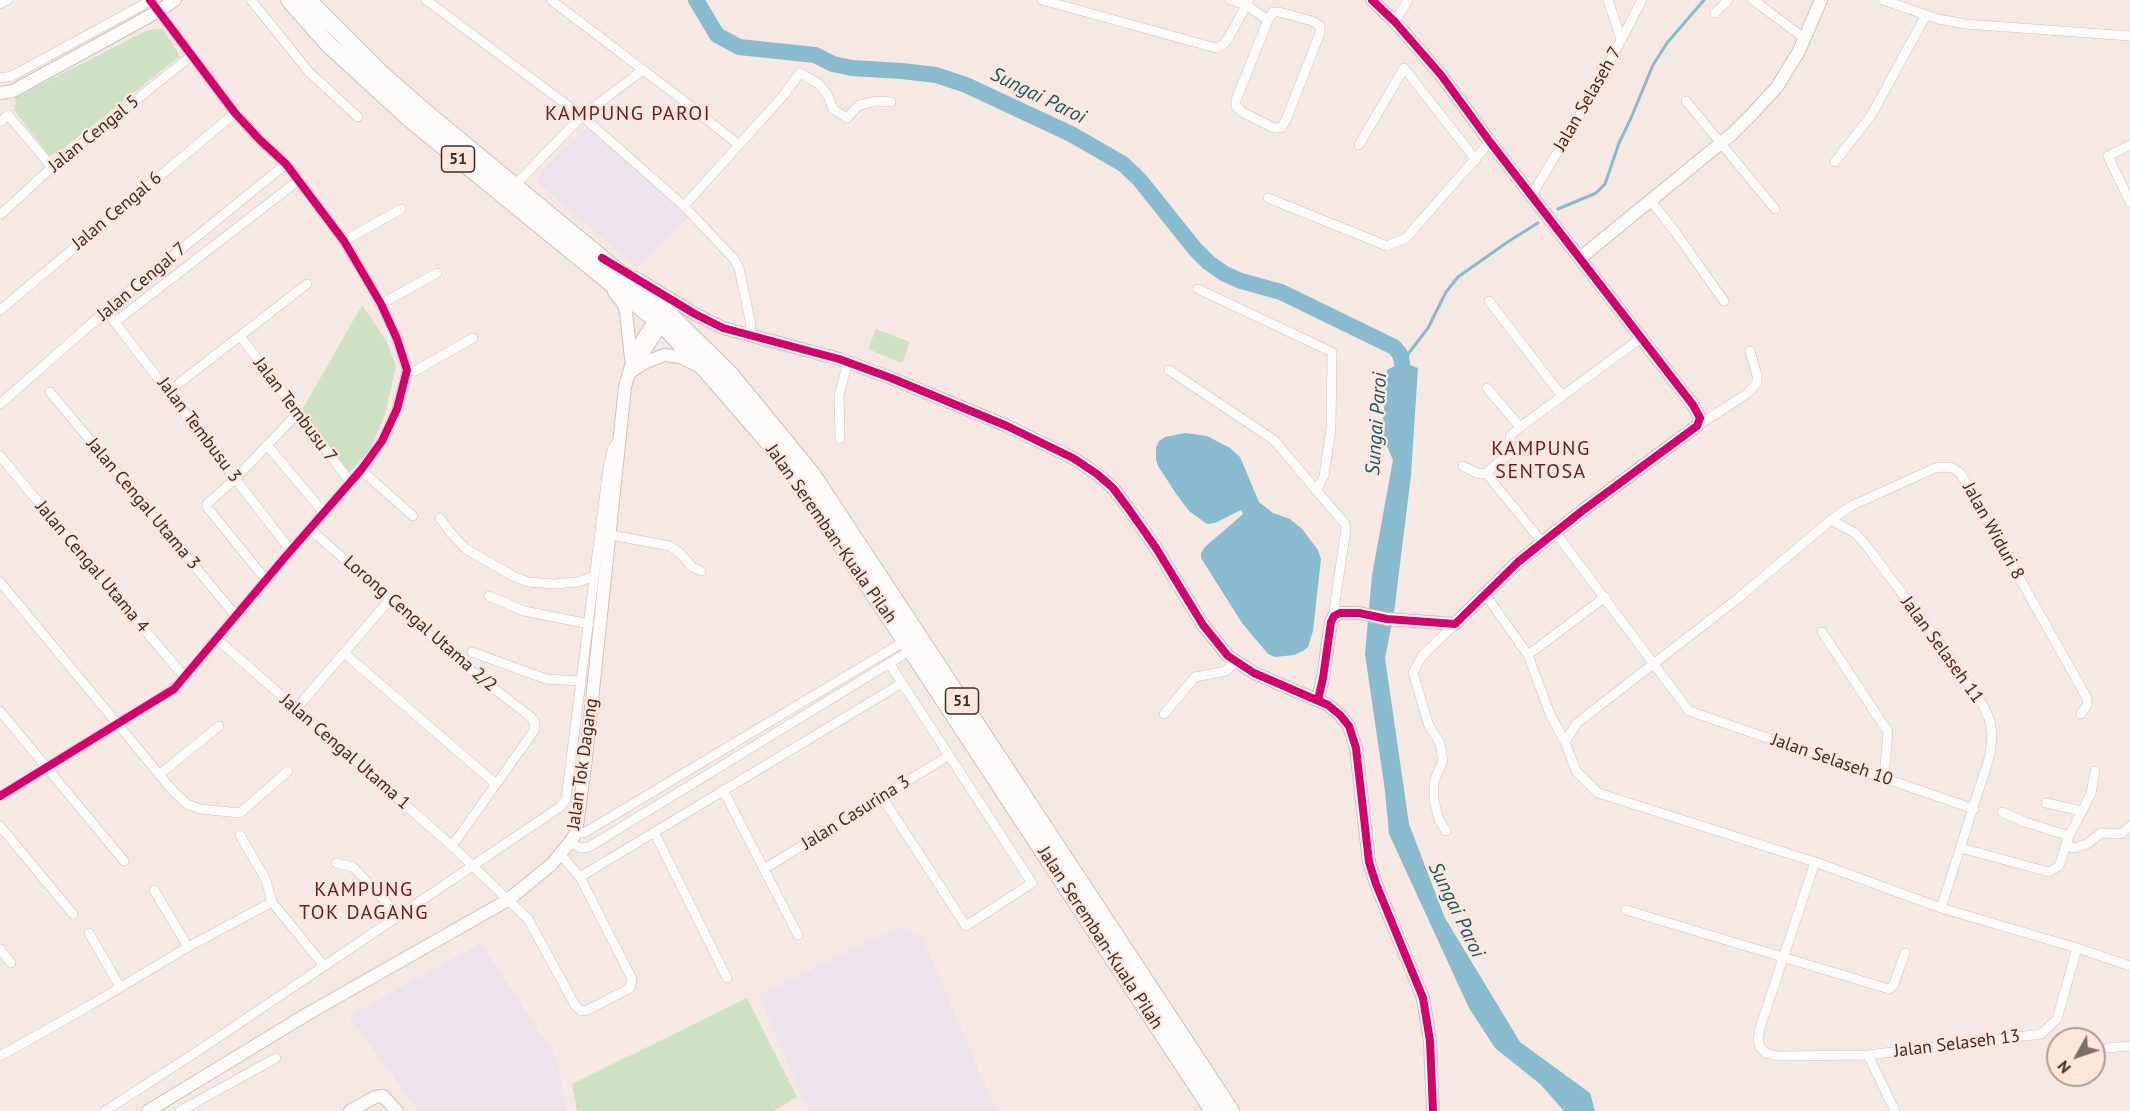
<!DOCTYPE html>
<style>
body{margin:0}
#map{position:relative;width:2130px;height:1111px;overflow:hidden;background:#f6e9e3;font-family:"PT Sans",sans-serif}
canvas{display:block}
.north{position:absolute;left:2046px;top:1027px;width:60px;height:60px;box-sizing:border-box;background:#fee6db;border:2px solid #b09c93;border-radius:50%;rotate:230deg;font-size:16px;font-weight:700;line-height:24px;text-align:center;color:#3c2d26}
.north::after{content:'';display:block;margin:auto;width:21px;height:27px;background:#7d6f68;clip-path:polygon(50% 0,100% 100%,50% 72%,0 100%)}
</style>
<div id="map">
<canvas width="2130" height="1111"></canvas>
<div class="north">N</div>
</div>
<script>
const context = document.querySelector('canvas').getContext('2d');
context.lineJoin = 'round';
function paint(path, color) { context.fillStyle = color; context.fill(path, 'evenodd'); }
const toPath = rows => new Path2D(rows.map(r => 'M' + r).join(''));
function trace(path, color, width, dash) { context.strokeStyle = color; context.lineWidth = width; context.lineCap = dash ? 'butt' : 'round'; context.setLineDash(dash || []); context.stroke(path); }
function drawText(font, color, halo, rows, align = 'center') {
  context.font = font + ' "PT Sans",sans-serif'; context.lineWidth = 4.5; context.setLineDash([]); context.textBaseline = 'middle'; context.strokeStyle = halo; context.fillStyle = color; for (const [text, x, y, turn = 0] of rows) {
    context.save(); context.translate(x, y); context.rotate((+turn || 0) * Math.PI / 180); context.textAlign = isNaN(turn) ? turn : align; if (halo) context.strokeText(text, 0, 0); context.fillText(text, 0, 0); context.restore();
  }
}
const education = toPath([
 [589,126,689,216,637,268,537,182,543,169],
 [899,927,922,937,996,1111,811,1111,802,1097,759,995],
 [481,943,558,1061,566,1111,418,1111,349,1016]
]);
const green = toPath([
 [163,29,180,56,63,149,49,156,14,110,16,97,148,30],
 [362,305,386,340,396,366,385,415,370,450,349,473,302,410],
 [876,329,910,342,902,363,868,349],
 [747,998,797,1097,774,1111,577,1111,572,1084]
]);
const water = toPath([
 [1402,362,1418,368,1411,475,1394,613,1385,658,1409,824,1445,918,1520,1042,1590,1093,1595,1111,1564,1111,1540,1084,1495,1048,1469,1008,1389,834,1385,791,1365,654,1372,575,1393,460,1382,435,1387,370],
 [1185,433,1207,436,1230,448,1240,457,1259,502,1273,513,1290,519,1302,529,1318,550,1321,559,1313,631,1308,647,1303,651,1294,655,1275,657,1268,654,1242,623,1201,558,1201,553,1205,547,1243,514,1241,510,1215,523,1207,524,1189,511,1177,495,1158,466,1156,459,1156,447,1159,441,1165,437]
]);
const stream = toPath([
 [1558,209,1596,193,1605,184,1619,143,1631,118,1653,65,1667,43,1704,0],
 [1402,362,1428,328,1446,292,1458,277,1509,241,1538,223]
]);
const river = toPath([
 [696,0,717,35,739,47,815,55,833,64,852,68,902,71,936,75,966,85,1071,134,1123,164,1139,179,1195,249,1209,263,1225,274,1241,281,1281,292,1394,347,1400,354,1402,362,1403,383]
]);
const minor = toPath([
 [251,0,309,72,358,117],
 [426,0,582,116,684,206,734,259,739,268,751,325,749,334],
 [551,0,671,91,739,145],
 [1042,0,1216,48,1223,45,1229,37,1249,0],
 [1230,0,1246,5,1268,20,1236,100,1236,106,1242,112,1274,128,1281,128,1286,120,1320,33,1320,26,1312,21,1279,12,1273,12,1268,20],
 [1608,0,1621,39],
 [1753,0,1804,38],
 [1883,0,1938,19,1966,24,2130,36],
 [0,4,8,0],
 [1715,13,1728,0],
 [1395,22,1408,0],
 [0,78,12,76,150,1],
 [1686,101,1775,209],
 [0,122,8,115,52,167],
 [1359,145,1404,68,1476,160],
 [2130,145,2108,156,2130,202],
 [1835,162,1872,114,1926,15],
 [511,189,582,116,643,70],
 [1531,196,1595,90,1642,0],
 [1268,198,1387,246,1406,238,1490,142],
 [1651,201,1676,233,1724,301],
 [684,206,783,96,800,73,819,84,828,96,833,109,847,118,859,105,877,101,891,102],
 [0,215,52,167,191,56],
 [344,241,401,209],
 [1198,289,1332,352,1331,428,1324,476,1316,491],
 [1489,301,1562,396],
 [381,304,437,273],
 [0,310,235,113],
 [106,311,291,551],
 [115,322,299,180],
 [240,336,351,483],
 [407,370,415,371,473,338],
 [1169,370,1274,440,1345,524,1346,529,1335,602,1334,616],
 [1487,388,1520,427],
 [169,391,307,284],
 [50,392,236,616],
 [0,404,116,302,286,164],
 [1697,426,1748,393,1757,383,1757,375,1750,351],
 [840,439,839,395,848,362],
 [267,445,324,513],
 [0,456,185,678],
 [1463,466,1479,474,1486,473,1510,453,1510,436,1520,427,1641,338],
 [361,470,413,516],
 [1486,473,1542,542],
 [440,518,449,531,466,549,513,576,528,582,554,584,578,582,594,576],
 [1831,520,1855,533,1865,544,1946,652,1984,707,1990,721,1992,735,1990,755,1941,908],
 [310,529,466,667,531,717,535,723,534,731,452,846],
 [1555,532,1689,711,1974,809],
 [611,535,670,546,681,554,692,567,701,571],
 [266,580,207,507,207,504,235,479,298,413],
 [0,582,173,791,187,804,200,809,240,813,288,771],
 [1485,594,1528,655,1550,714,1565,742,1576,771,1598,793,1815,862,1941,908,2077,948,2130,966],
 [489,596,524,611,589,624],
 [1822,632,1888,732,1884,778],
 [217,639,452,846,528,919,575,1005,581,1011,588,1010,630,988,632,979,580,877,561,855],
 [472,652,546,679,581,681],
 [344,653,496,784],
 [1528,655,1605,597],
 [296,709,390,599],
 [0,711,124,861],
 [1164,714,1195,677,1226,671,1235,662],
 [1565,742,1577,723,1736,600,1831,520,1851,506,1935,468,1944,467,1953,468,1961,474,2087,698,2087,705,2081,714],
 [159,775,219,726],
 [723,790,798,935],
 [0,796,174,689,286,556,361,470,382,441,397,409,407,370,397,339,381,304,344,241,286,164,260,140,235,113,150,0],
 [882,797,966,926,1032,883,889,663],
 [2046,803,2082,811],
 [2002,812,2025,822,2069,836],
 [0,826,73,914],
 [1446,831,1439,820,1434,801,1434,781,1443,761,1440,743,1429,726,1413,673,1422,656,1455,624],
 [654,832,727,978],
 [576,833,583,833,589,830,905,641],
 [240,835,266,880,272,902,324,966],
 [570,842,580,848,589,847,911,650],
 [2065,846,2075,848,2087,844,2101,833,2121,834,2130,826],
 [1961,848,2049,872,2059,866,2069,836,2091,794,2095,771],
 [1815,862,1761,1025,1758,1038,1760,1047,1766,1053,1777,1056,1868,1055,2041,1034,2057,1019,2077,948],
 [336,863,353,867,398,915],
 [764,869,948,756],
 [580,877,902,683],
 [154,890,188,947],
 [1626,910,1889,989,1893,986,1905,953],
 [89,933,120,987],
 [0,949,11,963],
 [2108,1048,2130,1046],
 [1868,1055,1895,1111],
 [0,1056,89,1006,188,947,272,902],
 [105,1111,201,1049,560,807,566,799,608,468,612,450,617,442],
 [180,1111,276,1058]
]);
const tertiary = toPath([
 [0,93,13,91,157,12,175,0],
 [1580,258,1732,134,1753,113,1777,87,1799,51,1821,0],
 [636,278,695,314,723,328,839,359,891,378,1007,426,1073,458,1097,474,1113,488,1128,508,1156,548,1203,625,1228,656,1254,673,1328,705,1340,715,1349,726,1356,748,1369,862,1376,884,1423,998,1430,1041,1433,1111],
 [614,292,623,303,626,312,631,358],
 [633,364,642,355,664,320],
 [629,373,644,363,664,355,680,357,699,366],
 [1318,700,1323,678,1331,622,1334,616,1340,613,1359,613,1387,619,1455,624,1518,562,1582,511,1697,426,1700,418,1693,405,1490,142,1441,75,1395,22,1372,0],
 [148,1111,309,1013,508,900,552,864,570,842,576,833,585,766,625,387,635,351,655,320,661,316],
 [350,1111,375,1097,383,1096,397,1111]
]);
const trunk = toPath([
 [289,0,328,44,412,121,662,325,703,367,781,457,799,482,905,641,1213,1111],
 [308,0,380,72,423,110,667,312,731,375,812,474,1231,1111]
]);
const cycleway = toPath([
 [602,258,695,314,723,328,839,359,891,378,1007,426,1073,458,1097,474,1113,488,1128,508,1156,548,1203,625,1228,656,1254,673,1328,705,1340,715,1349,726,1356,748,1369,862,1376,884,1423,998,1430,1041,1433,1111],
 [1318,700,1323,678,1331,622,1334,616,1340,613,1359,613,1387,619,1455,624,1518,562,1582,511,1697,426,1700,418,1693,405,1490,142,1441,75,1395,22,1372,0],
 [0,796,174,689,286,556,361,470,382,441,397,409,407,370,397,339,381,304,344,241,286,164,260,140,235,113,150,0]
]);
const shields = [
 [458,159,33],
 [962,701,33]
];
const shieldNames = [
 ["51",458,159],
 ["51",962,701]
];
const streetNames = [
 ["Jalan Selaseh 7",1588,99,-60],
 ["Jalan Cengal 5",94,134,-39],
 ["Jalan Cengal 6",117,211,-40],
 ["Jalan Cengal 7",142,282,-40],
 ["Jalan Tembusu 7",295,410,53],
 ["Jalan Tembusu 3",199,430,53],
 ["Jalan Cengal Utama 3",143,504,50],
 ["Jalan Widuri 8",1993,531,61],
 ["Jalan Seremban-Kuala Pilah",831,534,55],
 ["Jalan Cengal Utama 4",92,567,50],
 ["Lorong Cengal Utama 2/2",420,624,41],
 ["Jalan Selaseh 11",1942,650,54],
 ["Jalan Cengal Utama 1",345,752,41],
 ["Jalan Selaseh 10",1832,760,19],
 ["Jalan Tok Dagang",583,764,-82],
 ["Jalan Casurina 3",856,813,-32],
 ["Jalan Seremban-Kuala Pilah",1100,938,57],
 ["Jalan Selaseh 13",1957,1044,-7]
];
const waterNames = [
 ["Sungai Paroi",1038,96,26],
 ["Sungai Paroi",1377,424,-86],
 ["Sungai Paroi",1456,910,64]
];
const neighbourhoodNames = [
 ["KAMPUNG PAROI",628,114],
 ["KAMPUNG",1541,449],
 ["SENTOSA",1541,472],
 ["KAMPUNG",364,890],
 ["TOK DAGANG",364,913]
];
paint(education, '#ece3ec');
paint(green, '#cfe1c4');
paint(water, '#87bbcd');
trace(stream, '#87bbcd', 3);
trace(river, '#87bbcd', 16);
trace(minor, '#cdc0ba', 10);
trace(tertiary, '#cdc0ba', 14);
trace(trunk, '#cdc0ba', 18);
trace(minor, '#fefcfb', 9);
trace(tertiary, '#fefcfb', 12);
trace(trunk, '#fefcfb', 16);
trace(cycleway, '#d6006c', 8);
for (const [x, y, w] of shields) { const box = new Path2D(); box.roundRect(x - w / 2, y - 13, w, 26, 4.5); context.fillStyle = '#fee6db'; context.fill(box); trace(box, '#3c2d26', 1.5); }
drawText('bold 16px', '#3c2d26', null, shieldNames);
drawText('18px', '#3c2d26', '#fee6db', streetNames);
drawText('italic 20px', '#16586c', '#fee6db', waterNames);
context.letterSpacing = '1.5px';
drawText('20px', '#621d2d', '#fee6db', neighbourhoodNames);
context.letterSpacing = '0px';
</script>
